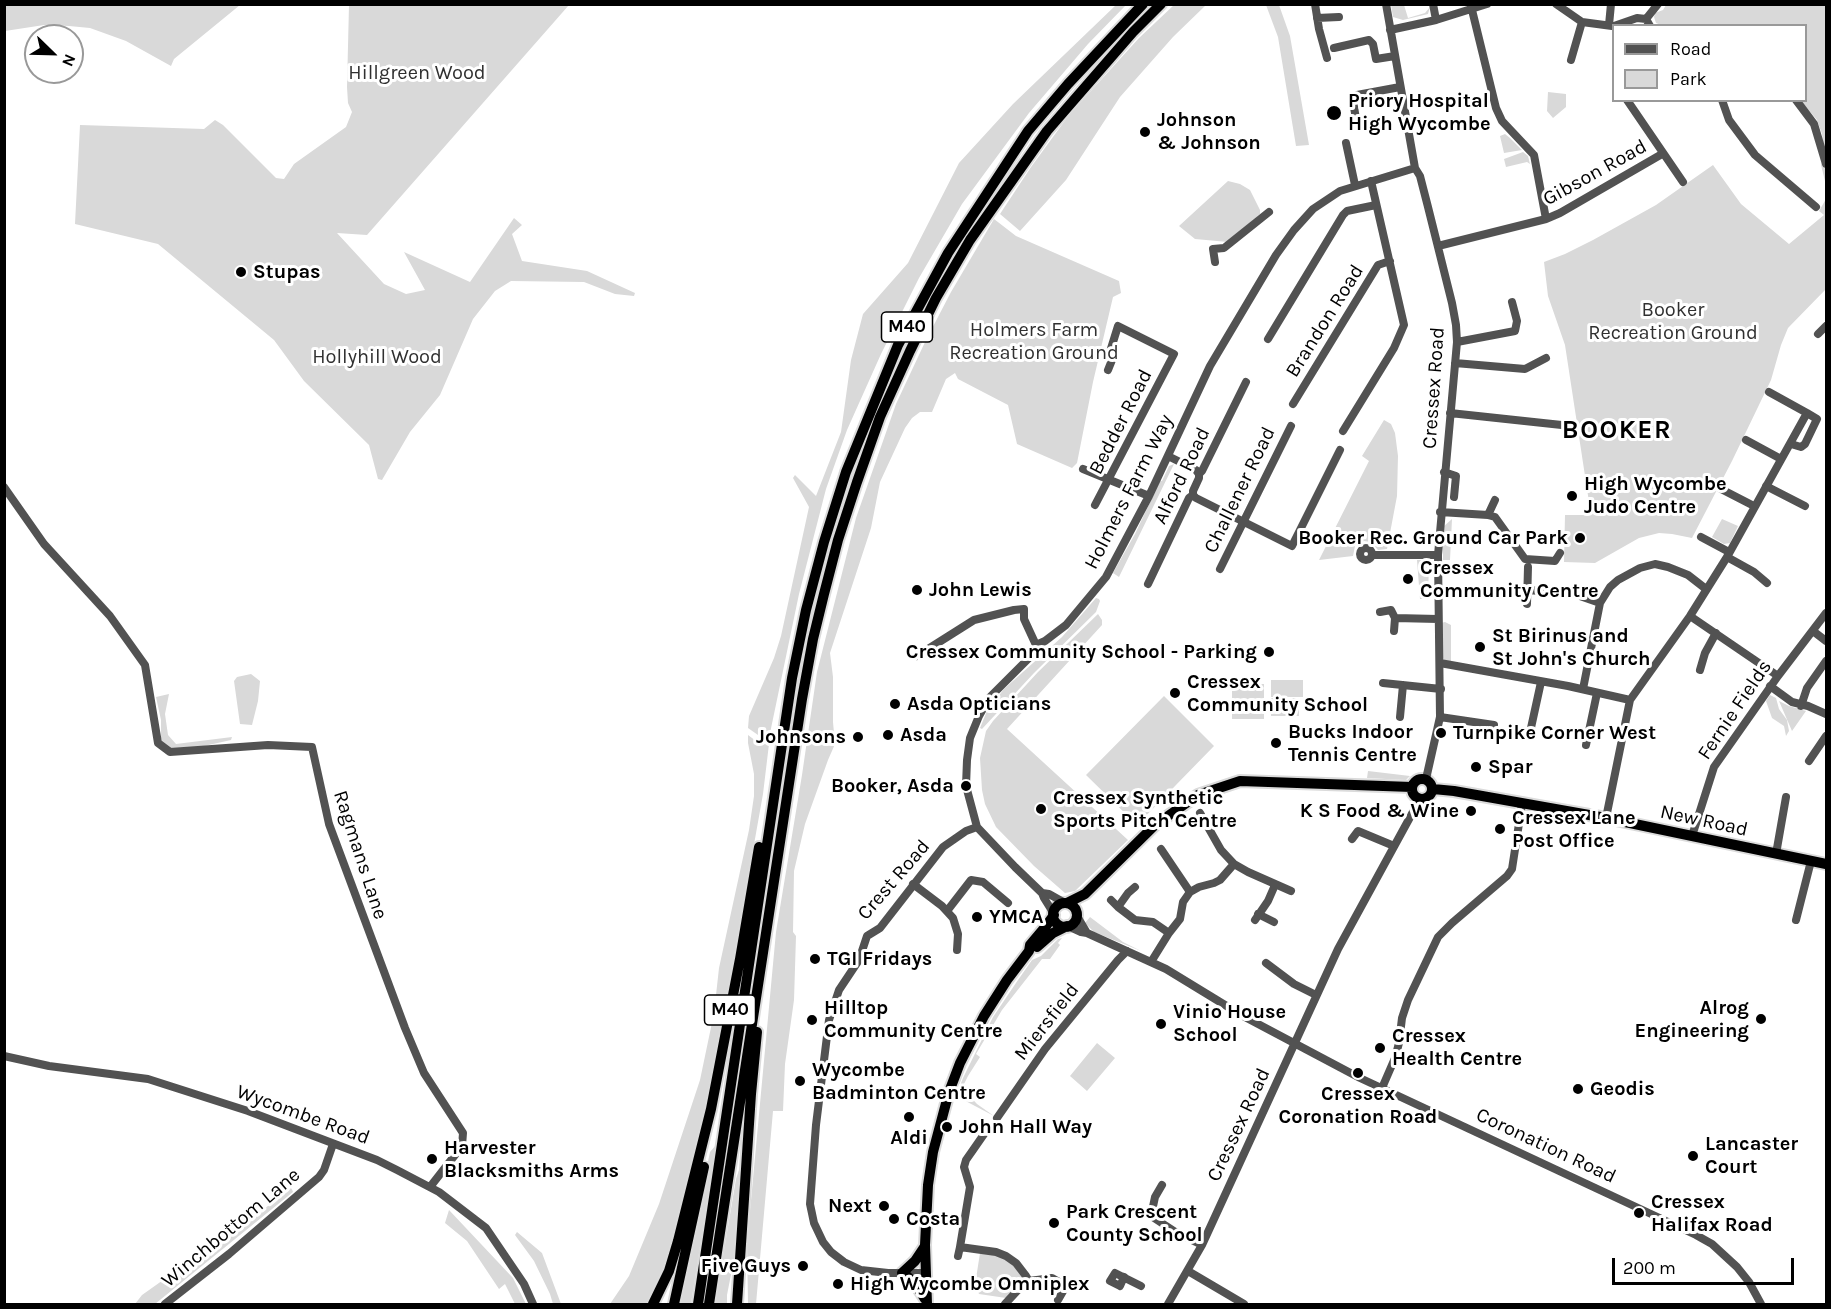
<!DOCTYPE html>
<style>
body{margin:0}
#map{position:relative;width:1831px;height:1309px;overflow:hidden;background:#fff;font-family:Karla,sans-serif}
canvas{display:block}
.frame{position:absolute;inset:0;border:6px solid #000;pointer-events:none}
.legend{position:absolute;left:1612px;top:24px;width:195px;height:78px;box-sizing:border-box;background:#fff;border:2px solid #999;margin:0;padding:8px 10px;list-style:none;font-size:18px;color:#000}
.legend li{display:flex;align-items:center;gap:12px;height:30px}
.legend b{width:30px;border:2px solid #999}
.north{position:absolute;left:24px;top:24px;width:60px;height:60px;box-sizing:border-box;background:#fff;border:2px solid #999;border-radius:50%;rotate:113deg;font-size:16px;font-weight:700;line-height:24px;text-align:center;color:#000}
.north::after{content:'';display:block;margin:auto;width:21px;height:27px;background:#000;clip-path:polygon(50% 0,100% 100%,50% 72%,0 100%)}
.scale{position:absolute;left:1612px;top:1258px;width:182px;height:27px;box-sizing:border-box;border:3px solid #000;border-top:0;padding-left:8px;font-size:18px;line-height:21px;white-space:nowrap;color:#000;-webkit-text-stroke:4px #fff;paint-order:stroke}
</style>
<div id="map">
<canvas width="1831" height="1309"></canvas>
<div class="frame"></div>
<ul class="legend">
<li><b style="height:8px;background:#525252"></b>Road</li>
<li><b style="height:16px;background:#d9d9d9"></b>Park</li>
</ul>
<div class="north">N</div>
<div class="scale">200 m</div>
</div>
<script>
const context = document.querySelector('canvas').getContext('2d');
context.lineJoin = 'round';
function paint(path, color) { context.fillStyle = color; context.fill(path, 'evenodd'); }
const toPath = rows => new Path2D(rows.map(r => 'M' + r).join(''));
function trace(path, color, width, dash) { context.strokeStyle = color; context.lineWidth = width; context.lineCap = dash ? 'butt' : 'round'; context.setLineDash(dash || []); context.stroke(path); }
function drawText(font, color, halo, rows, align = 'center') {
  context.font = font + ' Karla,sans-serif'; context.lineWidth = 6; context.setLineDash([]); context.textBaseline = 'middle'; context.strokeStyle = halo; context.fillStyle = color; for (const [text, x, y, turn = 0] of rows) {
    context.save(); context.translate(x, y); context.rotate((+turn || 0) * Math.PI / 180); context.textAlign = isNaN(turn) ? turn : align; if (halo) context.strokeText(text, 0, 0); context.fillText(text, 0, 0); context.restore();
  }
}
const green = toPath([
 [4,5,5,4,240,5,174,59,171,66,126,41,90,28,69,26,44,25,5,31],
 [349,5,569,5,367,235,337,233,384,284,406,294,425,290,404,252,470,282,514,218,522,225,512,234,522,261,587,271,635,293,634,296,615,294,584,282,511,281,495,291,473,319,440,395,410,432,382,480,378,479,369,445,304,381,274,340,158,244,75,224,80,125,204,129,215,120,223,125,276,178,284,179,294,164,346,127,352,112,348,103,347,87],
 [1116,5,1126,5,1088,44,1029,113,962,204,919,278,881,354,847,430,826,489,799,594,769,738,758,735,748,728,749,716,774,658,781,636,809,507,793,478,795,475,816,496,841,432,851,360,863,314,908,263,959,163,1013,104],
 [1174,5,1206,5,1173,37,1120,97,1066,180,1020,231,1000,214,1031,167,1069,115,1139,38],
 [1266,5,1279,5,1290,36,1309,145,1296,146,1278,37],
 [1391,5,1404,5,1408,18,1425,13,1430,7,1428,14,1403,20,1393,17],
 [1666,5,1826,5,1826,185,1821,165,1824,153,1822,134,1817,120,1801,101,1806,100,1806,26,1661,25,1656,23,1654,17,1655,13,1663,10],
 [1548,92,1566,94,1566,107,1553,118,1547,111],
 [1505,134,1510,138,1522,150,1504,153,1500,136],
 [1523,152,1528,156,1530,164,1527,162,1506,167,1504,159],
 [1713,165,1741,204,1789,244,1824,215,1819,211,1826,199,1826,289,1788,328,1781,345,1771,380,1732,461,1692,538,1672,534,1659,533,1639,538,1595,563,1564,562,1565,515,1591,515,1565,345,1548,296,1544,262,1565,254,1593,240,1656,205],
 [1228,181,1240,184,1250,190,1260,210,1260,214,1228,242,1195,239,1179,226],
 [994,219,1016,236,1119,281,1121,293,1113,297,1093,382,1077,463,1072,468,1017,444,1008,405,958,379,955,373,946,379,932,412,920,412,912,418,905,428,880,482,871,528,830,653,833,677,833,722,835,744,828,760,805,824,794,871,793,932,796,936,794,1000,785,1064,783,1111,773,1111,756,1304,748,1304,747,1243,776,932,802,775,817,672,856,518,896,404,926,340,951,292],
 [1384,420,1391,424,1395,433,1398,456,1397,496,1387,549,1378,550,1371,542,1364,541,1355,546,1353,556,1319,560,1369,461,1362,456],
 [1174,464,1119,577,1113,573,1135,534,1160,481,1162,481,1169,466],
 [1452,519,1450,560,1443,560,1443,527],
 [1722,519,1738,526,1730,543,1724,544,1712,537],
 [1417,560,1425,560,1429,562,1428,599,1420,599],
 [1096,598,1099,599,1100,601,1096,612,1034,673,982,729,980,728,987,711,1004,689,1062,637],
 [1098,614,1102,620,1102,625,1007,729,1128,840,1075,891,1065,893,1034,866,996,827,985,804,982,790,980,758,986,731,993,721,1038,672],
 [1445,622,1451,625,1451,663,1444,660,1442,656,1441,623],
 [251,674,260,681,258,701,252,725,240,724,234,681,237,677],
 [1271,680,1303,680,1303,697,1271,697],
 [1232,684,1264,684,1264,701,1232,701],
 [169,694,165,714,168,735,176,744,232,737,231,740,195,748,175,751,163,743,161,738,161,720,156,697],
 [1770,695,1776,698,1779,709,1787,720,1789,731,1786,736,1784,726,1772,718,1766,701],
 [1164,696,1214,746,1137,825,1086,775],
 [1271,698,1299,698,1299,716,1271,716],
 [1779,701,1789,706,1806,711,1792,731],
 [1232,702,1264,702,1264,719,1232,719],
 [748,735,760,744,769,744,763,794,723,1018,700,1131,666,1264,655,1289,647,1304,610,1304,629,1276,659,1204,700,1080,714,1013,719,968,749,830,754,796,754,774,748,743],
 [1368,771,1410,776,1406,780,1367,778],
 [1090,917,1123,942,1141,951,1094,932,1085,923],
 [1062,938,1058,943,1060,945,1050,959,1042,959,1002,1010,976,1054,980,1057,968,1076,962,1088,977,1104,994,1116,956,1096,963,1078,993,1017,1018,980,1032,960,1041,956,1058,939],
 [1097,1043,1115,1058,1087,1091,1070,1076],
 [716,1145,691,1304,678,1304,710,1152],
 [745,1152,736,1249,727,1295,727,1304,715,1304,736,1179],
 [291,1187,293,1192,155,1304,135,1304,142,1295,173,1273,212,1252],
 [449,1210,513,1278,526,1304,515,1304,505,1284,499,1289,467,1241,445,1223],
 [517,1232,542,1253,561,1304,553,1304,550,1294,534,1261,515,1235],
 [980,1253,998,1256,1007,1259,1021,1274,1023,1279,1022,1283,1006,1298,979,1294,975,1285]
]);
const minor = toPath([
 [1315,4,1319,29,1327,58],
 [1386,4,1415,168,1420,176,1428,207,1452,303,1456,325,1457,342,1438,555,1440,717,1426,779],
 [1433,4,1436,20],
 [1556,4,1582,22,1612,26],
 [1472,10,1496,108,1502,121,1534,155,1546,219],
 [1317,18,1339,17],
 [1646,19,1658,4],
 [1609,25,1611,4],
 [1614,26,1637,18,1646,19,1650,26],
 [1390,30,1436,20,1487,4],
 [1334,48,1369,40,1373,44,1376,59,1395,56],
 [1571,60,1582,22],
 [1627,100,1683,182],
 [1722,100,1729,120,1755,155,1816,207],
 [1796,100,1814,124,1826,164],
 [1356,119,1353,101,1357,95,1400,87],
 [1346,143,1355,185],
 [1438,246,1546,219,1560,213,1662,154],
 [1215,262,1213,249,1224,248,1269,212],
 [1818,334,1826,326],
 [1268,339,1343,215,1347,211,1376,205],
 [1457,342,1515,331,1517,321,1512,302],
 [1455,363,1525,369,1546,358],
 [1769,392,1807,413],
 [1293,404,1378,265,1390,261],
 [1450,413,1571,426],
 [1343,431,1394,348,1404,325,1371,181],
 [1746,440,1781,459],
 [1168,456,1196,470,1199,474],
 [1083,469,1149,496],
 [1444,472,1456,476,1454,497],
 [1766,486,1805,506],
 [4,487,44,544,110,616,145,665,158,743,170,752,268,745,312,747,329,824,405,1028,424,1073,463,1133,462,1146,430,1187],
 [1721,489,1754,506],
 [1193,495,1196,498,1292,546,1340,450],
 [1095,505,1174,354,1118,326,1109,355,1112,360,1108,370],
 [1440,512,1488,515,1495,517,1525,559,1555,561,1560,553],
 [1488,515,1495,500],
 [1701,537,1729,552],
 '1360 554a6 6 0 1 1 12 0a6 6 0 1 1-12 0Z',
 [1372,555,1438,555],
 [1727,557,1754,572,1767,583],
 [1220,569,1291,426],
 [1148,584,1189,498,1193,495,1193,491,1199,478,1199,474,1202,471,1246,382],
 [1528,590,1574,594,1600,603],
 [1527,604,1528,567],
 [1380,612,1391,610,1395,618,1394,631],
 [1690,616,1778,676],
 [1395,618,1438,619],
 [1813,631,1826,641],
 [917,656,974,620,1014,610,1024,609,1024,619,1036,645],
 [1440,663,1568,686,1630,700],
 [1700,670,1705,653,1716,633],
 [1383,683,1441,689],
 [1770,686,1792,702,1808,706,1826,714],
 [1583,689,1600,603,1610,587,1618,580,1640,568,1655,564,1668,567,1688,575,1706,589],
 [1801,706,1807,688,1826,661],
 [1400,717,1403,685],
 [1440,717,1494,725],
 [1529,737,1541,682],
 [1586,745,1597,693],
 [1809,761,1826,736],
 [1200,813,1221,850,1234,864,1248,872,1291,891],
 [1606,818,1630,700,1690,616,1727,557,1807,413,1817,419,1805,444,1801,447,1791,444],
 [1692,836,1714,767,1778,676,1826,613],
 [1352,839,1358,831,1394,846],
 [1161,849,1190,892],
 [1776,854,1786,797],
 [913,884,942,906,953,918,958,934,957,950],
 [1135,887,1128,893,1118,907,1135,920,1153,922,1169,933],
 [1042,893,1044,898,1054,914],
 [1111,900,1118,907],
 [1065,903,1049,894,1042,893,1015,867,977,827,966,786,967,760,970,738,979,716,989,698,1031,656,1036,645,1045,641,1066,625,1106,577,1149,496,1210,366,1276,255,1294,230,1313,209,1340,191,1415,168],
 [947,911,971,880,983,882,1008,903],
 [1258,914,1274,922],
 [1077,916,1087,933],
 [1255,920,1268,901,1275,885],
 [1796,920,1811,861],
 [1068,926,1081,932,1087,933,1166,969,1243,1016,1360,1078,1696,1235,1712,1244,1737,1267,1749,1282,1761,1304],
 [1151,962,1169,933,1180,919,1183,902,1190,892,1199,887,1214,883,1220,880,1234,864],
 [1266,963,1294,984,1316,995],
 [4,1056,49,1066,148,1079,248,1111,377,1160,397,1170,439,1192,486,1228,524,1284,533,1304],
 [1382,1088,1395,1058,1399,1043,1402,1018,1408,1000,1438,937,1452,923,1507,876,1512,869,1522,804],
 [997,1118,1045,1049,1118,960,1127,951],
 [989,1127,973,1150,966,1160,964,1167,970,1187,960,1247,996,1252,1006,1256,1016,1263,1026,1276,1029,1281,1017,1291,1005,1304],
 [1162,1185,1155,1197,1151,1216,1177,1233,1202,1245],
 [958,1256,960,1247],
 [1188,1271,1244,1304],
 [926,1273,888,1273,861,1270,844,1262,831,1252,823,1242,814,1223,810,1204,816,1125,829,1020,839,990,859,960,867,936,880,928,943,847,966,831,977,827],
 [1124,1277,1120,1286,1110,1281,1115,1273,1141,1286],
 [1029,1281,1052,1278,1066,1286,1058,1300],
 [165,1304,229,1254,319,1177,324,1170,333,1144],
 [1168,1304,1202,1245,1338,949,1420,799]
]);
const highway = toPath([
 '1412 789a10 10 0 1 1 20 0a10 10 0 1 1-20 0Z',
 [1433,789,1454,791,1606,818,1826,864],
 [1067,903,1085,894,1155,825,1198,795,1240,781,1412,787],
 '1053 915a12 12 0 1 1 24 0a12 12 0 1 1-24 0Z',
 [1037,947,1053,933,1067,926],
 [902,1273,915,1261,925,1246],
 [904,1273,916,1285,925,1299],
 [653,1304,669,1271,678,1241,711,1109,740,959,759,847],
 [674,1304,704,1167],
 [698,1304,792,678,806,610,824,542,846,472,898,345,948,253,1028,131,1068,84,1143,4],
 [709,1304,802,699,813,639,824,594,838,540,857,482,880,417,910,351,936,298,970,240,1047,131,1133,32,1161,4],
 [737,1304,751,1094,757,1032],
 [927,1304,925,1245,928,1185,933,1152,949,1092,960,1063,984,1016,1007,980,1029,951,1030,945,1046,926,1054,915]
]);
const markers = [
 [1334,113,8,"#000"],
 [1145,132,6,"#000"],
 [241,272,6,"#000"],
 [1572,496,6,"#000"],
 [1580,538,6,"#000"],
 [1408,579,6,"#000"],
 [917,590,6,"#000"],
 [1480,647,6,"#000"],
 [1269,652,6,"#000"],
 [1175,693,6,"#000"],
 [895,704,6,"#000"],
 [1441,733,6,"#000"],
 [888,735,6,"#000"],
 [858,737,6,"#000"],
 [1276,743,6,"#000"],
 [1476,767,6,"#000"],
 [966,786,6,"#000"],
 [1041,809,6,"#000"],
 [1471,811,6,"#000"],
 [1500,829,6,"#000"],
 [977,917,6,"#000"],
 [815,959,6,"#000"],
 [1761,1019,6,"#000"],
 [812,1020,6,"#000"],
 [1161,1024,6,"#000"],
 [1380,1048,6,"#000"],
 [1358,1073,6,"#000"],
 [800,1081,6,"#000"],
 [1578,1089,6,"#000"],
 [909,1117,6,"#000"],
 [947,1127,6,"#000"],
 [1693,1156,6,"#000"],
 [432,1159,6,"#000"],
 [884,1206,6,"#000"],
 [1639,1213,6,"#000"],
 [894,1219,6,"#000"],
 [1054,1223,6,"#000"],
 [803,1266,6,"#000"],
 [838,1284,6,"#000"]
];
const shields = [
 [907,327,51],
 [730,1010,51]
];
const shieldNames = [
 ["M40",907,327],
 ["M40",730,1010]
];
const parkNames = [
 ["Hillgreen Wood",417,73],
 ["Booker",1673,310],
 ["Recreation Ground",1673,333],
 ["Holmers Farm",1034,330],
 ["Recreation Ground",1034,353],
 ["Hollyhill Wood",377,357]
];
const poiNames = [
 ["Priory Hospital",1348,101],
 ["High Wycombe",1348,124],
 ["Johnson",1157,120],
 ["& Johnson",1157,143],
 ["Stupas",253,272],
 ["High Wycombe",1584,484],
 ["Judo Centre",1584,507],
 ["Booker Rec. Ground Car Park",1568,538,"right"],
 ["Cressex",1420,568],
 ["Community Centre",1420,591],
 ["John Lewis",929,590],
 ["St Birinus and",1492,636],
 ["St John's Church",1492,659],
 ["Cressex Community School - Parking",1257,652,"right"],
 ["Cressex",1187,682],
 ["Community School",1187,705],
 ["Asda Opticians",907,704],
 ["Bucks Indoor",1288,732],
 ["Tennis Centre",1288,755],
 ["Turnpike Corner West",1453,733],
 ["Asda",900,735],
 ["Johnsons",846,737,"right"],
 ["Spar",1488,767],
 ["Booker, Asda",954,786,"right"],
 ["Cressex Synthetic",1053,798],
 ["Sports Pitch Centre",1053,821],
 ["K S Food & Wine",1459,811,"right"],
 ["Cressex Lane",1512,818],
 ["Post Office",1512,841],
 ["YMCA",989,917],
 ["TGI Fridays",827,959],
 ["Hilltop",824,1008],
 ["Community Centre",824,1031],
 ["Alrog",1749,1008,"right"],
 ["Engineering",1749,1031,"right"],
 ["Vinio House",1173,1012],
 ["School",1173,1035],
 ["Cressex",1392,1036],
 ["Health Centre",1392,1059],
 ["Wycombe",812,1070],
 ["Badminton Centre",812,1093],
 ["Geodis",1590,1089],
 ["Cressex",1358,1094,"center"],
 ["Coronation Road",1358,1117,"center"],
 ["John Hall Way",959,1127],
 ["Aldi",909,1138,"center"],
 ["Lancaster",1705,1144],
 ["Court",1705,1167],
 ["Harvester",444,1148],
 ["Blacksmiths Arms",444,1171],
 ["Cressex",1651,1202],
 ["Halifax Road",1651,1225],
 ["Next",872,1206,"right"],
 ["Park Crescent",1066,1212],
 ["County School",1066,1235],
 ["Costa",906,1219],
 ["Five Guys",791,1266,"right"],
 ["High Wycombe Omniplex",850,1284]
];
const streetNames = [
 ["Gibson Road",1595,173,-29],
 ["Brandon Road",1325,321,-58],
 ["Cressex Road",1434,388,-86],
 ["Bedder Road",1121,422,-63],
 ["Alford Road",1182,476,-64],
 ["Challener Road",1240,490,-64],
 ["Holmers Farm Way",1129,492,-63],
 ["Fernie Fields",1735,710,-56],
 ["New Road",1704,821,12],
 ["Ragmans Lane",360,855,72],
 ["Crest Road",894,880,-49],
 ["Miersfield",1047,1022,-52],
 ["Wycombe Road",303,1115,20],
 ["Cressex Road",1239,1125,-65],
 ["Coronation Road",1546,1146,25],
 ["Winchbottom Lane",231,1228,-40]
];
const districtNames = [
 ["BOOKER",1617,431]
];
paint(green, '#d9d9d9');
trace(highway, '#dbdbdb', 14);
trace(minor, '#525252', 8);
trace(highway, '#000', 10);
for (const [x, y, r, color] of markers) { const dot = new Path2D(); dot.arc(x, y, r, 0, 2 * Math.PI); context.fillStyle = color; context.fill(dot); trace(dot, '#fff', 2); }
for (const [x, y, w] of shields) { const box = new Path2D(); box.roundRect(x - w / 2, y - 15, w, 30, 4.5); context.fillStyle = '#fff'; context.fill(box); trace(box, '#000', 1.5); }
drawText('bold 18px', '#000', null, shieldNames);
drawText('20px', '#303030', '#fff', parkNames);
drawText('bold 20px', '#000', '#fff', poiNames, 'left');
drawText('20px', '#000', '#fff', streetNames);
context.letterSpacing = '1.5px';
drawText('bold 26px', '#000', '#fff', districtNames);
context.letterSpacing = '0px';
</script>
